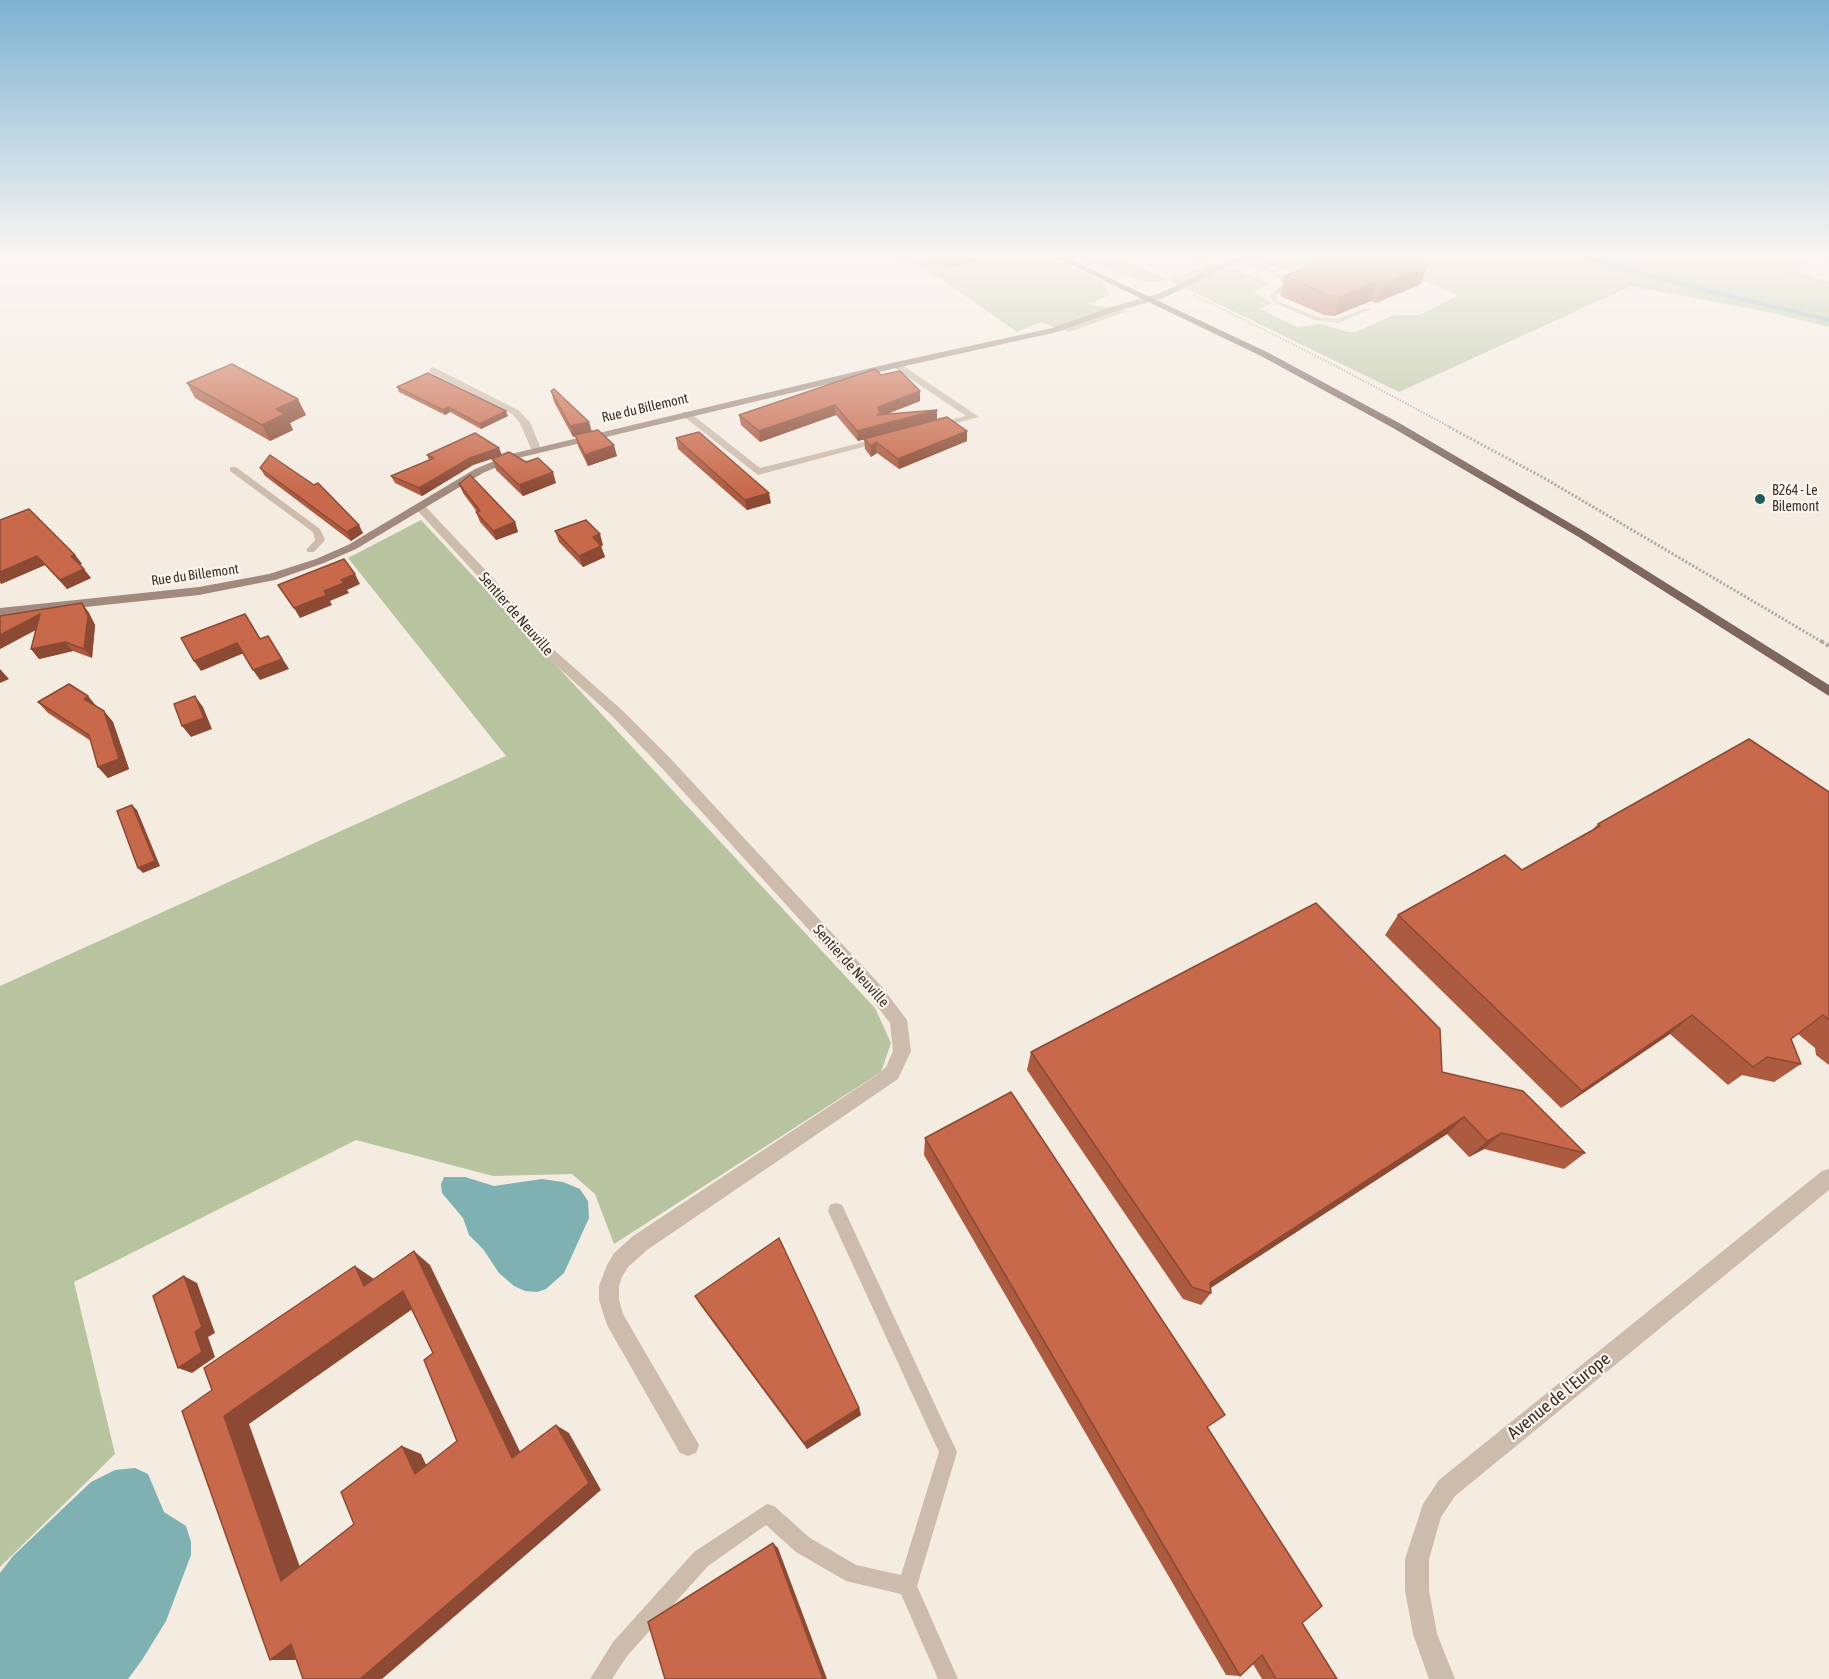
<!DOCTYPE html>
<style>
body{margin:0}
canvas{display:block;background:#f4ebe1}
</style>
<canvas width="1829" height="1679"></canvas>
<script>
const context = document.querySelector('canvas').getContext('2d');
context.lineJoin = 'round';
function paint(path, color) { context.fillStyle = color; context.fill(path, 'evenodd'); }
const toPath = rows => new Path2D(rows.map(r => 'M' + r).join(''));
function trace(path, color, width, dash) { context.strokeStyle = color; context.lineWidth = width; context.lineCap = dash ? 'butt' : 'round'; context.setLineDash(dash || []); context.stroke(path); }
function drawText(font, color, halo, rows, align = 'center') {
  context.font = font + ' "Asap Condensed",sans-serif'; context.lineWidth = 4.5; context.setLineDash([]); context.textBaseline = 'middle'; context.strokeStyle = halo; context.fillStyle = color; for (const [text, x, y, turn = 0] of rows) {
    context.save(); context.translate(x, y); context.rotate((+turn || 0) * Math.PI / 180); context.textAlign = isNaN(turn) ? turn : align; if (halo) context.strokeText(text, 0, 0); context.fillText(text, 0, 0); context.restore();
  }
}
const green = toPath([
 [899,257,1045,257,1101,280,1110,295,1088,304,1128,311,1069,332,1040,322,1017,332,928,270],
 [1078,257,1116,257,1169,280,1210,264,1232,270,1235,269,1270,284,1254,292,1272,303,1260,309,1297,327,1321,324,1348,332,1356,332,1394,315,1420,315,1458,295,1363,258,1310,279,1252,258,1809,257,1795,271,1829,282,1829,327,1773,313,1631,286,1399,392,1169,280,1146,282],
 [421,520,875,1008,891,1043,881,1072,614,1244,595,1194,572,1174,493,1176,356,1140,74,1282,115,1454,0,1567,0,986,506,756,348,558]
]);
const water = toPath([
 [444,1177,465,1177,494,1186,542,1179,563,1182,580,1189,588,1201,589,1218,564,1273,546,1289,537,1292,525,1291,514,1286,499,1273,483,1249,469,1235,463,1218,442,1193,441,1184],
 [135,1468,148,1474,164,1512,186,1526,191,1542,191,1555,166,1621,142,1660,128,1679,0,1679,0,1573,13,1556,91,1482,115,1470]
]);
const stream = toPath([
 [1584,257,1696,288,1829,320]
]);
const pathFar2 = toPath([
 [1111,257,1163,280],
 [1195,257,1204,259],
 [1735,257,1829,284],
 [1194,295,1332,364,1452,428]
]);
const pathFar1 = toPath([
 [1449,427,1544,478,1824,643]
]);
const path = toPath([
 [1821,641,1829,646]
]);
const lane = toPath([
 [1236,258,1273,270,1286,278,1290,285,1276,296,1278,301,1318,317,1338,319,1366,308,1371,309,1339,323,1315,320,1274,303,1269,296,1283,284,1281,280,1269,272,1236,260,1236,258],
 [230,467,236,467,320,529,325,540,314,552,308,552,306,550,315,540,313,532,230,471,230,467],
 [836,1203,842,1205,957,1452,917,1586,958,1679,938,1679,901,1594,846,1581,796,1552,766,1525,708,1566,627,1656,612,1679,590,1679,613,1642,694,1552,767,1504,774,1506,810,1538,856,1565,901,1575,939,1452,828,1211,830,1205,836,1203]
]);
const street = toPath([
 [893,363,899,363,979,417,932,429,932,425,966,416,893,367,893,363],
 [433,367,518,410,530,422,541,449,540,451,532,451,520,423,512,414,430,372,430,368,433,367],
 [683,412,689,412,760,468,884,437,889,440,758,475,683,416,683,412],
 [420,504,424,505,493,578,545,642,623,711,669,757,882,987,907,1020,911,1051,898,1079,647,1250,628,1267,622,1277,619,1286,619,1300,623,1314,699,1445,696,1453,688,1456,680,1453,607,1325,599,1300,599,1286,607,1265,614,1253,633,1236,877,1075,886,1067,893,1051,890,1023,870,997,659,765,613,717,537,648,485,584,416,509,415,507,420,504],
 [1829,1169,1829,1190,1455,1496,1441,1517,1429,1559,1429,1590,1437,1634,1455,1679,1429,1679,1413,1634,1405,1590,1405,1559,1423,1504,1439,1480,1822,1171,1829,1169]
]);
const secondary = toPath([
 [1236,257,1246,257,1164,298,1117,311,1057,332,896,368,518,458,483,473,356,549,324,563,275,580,199,595,0,616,0,608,199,587,269,574,316,559,348,545,475,469,511,454,896,362,1052,328,1111,307,1158,294,1236,257]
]);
const primary = toPath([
 [1055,257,1065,257,1267,352,1401,424,1585,532,1829,685,1829,696,1577,536,1393,428,1261,356,1055,257]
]);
const wall = toPath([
 [926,257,976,257,976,261,947,268],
 [1428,264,1421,284,1376,303,1371,301,1334,316,1324,315,1280,296,1285,276],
 [881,375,920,401,886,414,937,420,967,431,967,441,899,469,877,453,871,457,865,449,864,439,858,441,836,415,760,442,741,425,739,415],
 [187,383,306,415,290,423,293,430,270,441,195,398],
 [397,387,508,416,481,429,450,412,445,415,399,392],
 [551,391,589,422,591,432,617,456,588,466,578,446,575,436,573,437,554,402],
 [676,438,771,503,747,510,678,449],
 [427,455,502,455,556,483,523,496,496,470,492,459,498,457,473,465,422,496,395,483,391,476,429,460],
 [260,468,363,533,351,541,265,476],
 [459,484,515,522,518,532,496,540,480,522,476,512,477,512,463,493],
 [0,520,75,555,82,564,79,565,91,578,67,589,45,565,1,584],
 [555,531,603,545,601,546,605,557,583,567,559,542],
 [82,603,89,613,95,625,92,658,73,651,39,659,31,649,36,630,0,649,0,616],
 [88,696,96,706,104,711,113,722,129,769,108,778,98,767,91,741,48,713,38,702],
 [1829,792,1829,1065,1816,1055,1815,1048,1798,1034,1791,1039,1801,1064,1774,1082,1742,1075,1728,1085,1670,1034,1561,1108,1385,935,1398,915,1522,870,1592,830,1598,824],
 [1031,1052,1442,1072,1585,1153,1564,1169,1484,1149,1469,1157,1447,1134,1210,1288,1211,1293,1201,1305,1183,1299,1027,1070],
 [925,1138,1208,1428,1302,1623,1337,1679,1262,1679,1253,1664,1240,1676,1226,1675,924,1155],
 [695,1296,859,1408,861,1415,807,1449,701,1306]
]);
const shadedWall = toPath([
 [956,257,976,257,976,261,947,268,947,259],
 [1428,264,1421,284,1376,303,1383,284],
 [1377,281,1371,301,1334,316,1340,297],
 [920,391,920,401,880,417,880,424,878,407],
 [298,399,306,415,290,423,293,430,270,441,262,425,276,409],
 [835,405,836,415,760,442,759,431],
 [448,407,450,412,445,415,443,410],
 [937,410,937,421,858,441,857,431],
 [506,411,508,416,481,429,480,424],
 [589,422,592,432,573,437,570,426],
 [967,431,967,441,899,469,898,459],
 [876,442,877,453,871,457,871,446],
 [614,445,617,456,588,466,585,455],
 [499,448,502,455,473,465,422,496,419,488,470,458],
 [553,472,556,483,523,496,519,485],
 [769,493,771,503,747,510,745,500],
 [515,522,518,532,496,540,493,531],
 [359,525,363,533,351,541,347,532],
 [600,534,603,545,596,548,593,537],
 [601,546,605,557,583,567,579,556],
 [75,555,82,564,78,565,71,556],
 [37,556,45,565,1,584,0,582,0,563],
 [84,569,91,578,67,589,60,580],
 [355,574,360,584,347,590,349,593,330,601,332,605,300,618,294,608,341,580],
 [82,603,89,613,95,625,92,658,84,649],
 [40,614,48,623,0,649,0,635],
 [268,636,289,669,260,680,253,670],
 [65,642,73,651,39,659,31,649],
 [237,643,244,653,201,671,194,661],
 [0,669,9,679,0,683],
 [88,696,97,707,84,699],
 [195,696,203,707,212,729,191,737,182,726],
 [104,711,113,722,129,769,108,778,98,767],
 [132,805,137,810,160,866,143,873,138,868],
 [1692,1015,1670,1034,1561,1108,1582,1091],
 [1464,1117,1447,1134,1206,1291,1210,1283],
 [1502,1133,1484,1149,1469,1157,1487,1141],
 [414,1251,430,1265,527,1466,512,1458],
 [355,1266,374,1279,364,1286],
 [184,1276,197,1283,215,1333,208,1337,215,1357,192,1373,178,1368,195,1332],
 [403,1291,421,1303,249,1424,306,1584,281,1581,224,1416],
 [859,1408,861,1415,807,1449,804,1443],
 [556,1425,569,1433,601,1490,382,1679,360,1679],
 [402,1446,421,1454,434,1481,415,1474],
 [773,1543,778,1548,827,1679,823,1679],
 [291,1644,296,1660,270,1660]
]);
const building = toPath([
 [943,257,956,257,947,259,943,257],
 [1332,257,1409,257,1428,264,1383,284,1377,281,1340,297,1330,296,1285,276,1332,257],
 [232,364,298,399,276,409,285,414,262,425,187,383,232,364],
 [875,369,881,375,900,371,920,391,878,407,880,413,877,415,937,410,857,431,835,405,759,431,739,415,875,369],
 [428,373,506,411,480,424,448,407,443,410,397,387,428,373],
 [554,389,589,422,570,426,551,391,554,389],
 [947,417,967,431,898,459,876,442,871,446,864,439,947,417],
 [598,430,614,445,585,455,575,435,598,430],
 [699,432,769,493,745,500,676,438,699,432],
 [475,433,499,448,470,458,419,488,391,476,434,458,427,455,475,433],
 [509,452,526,462,538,458,553,472,519,485,492,459,509,452],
 [270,455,314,485,318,483,359,525,347,532,260,468,270,455],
 [470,475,515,522,493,531,476,512,480,511,459,484,470,475],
 [29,509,75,555,71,556,84,569,60,580,37,556,0,572,0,520,29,509],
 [586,520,600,534,593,537,601,546,579,556,555,531,586,520],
 [344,559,355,574,341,580,344,583,324,591,327,595,294,608,278,585,344,559],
 [82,603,88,616,84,649,65,642,31,649,40,614,0,635,0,616,82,603],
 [245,614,260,639,268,636,282,659,253,670,237,643,194,661,181,638,245,614],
 [69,684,88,696,84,699,104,711,119,759,98,767,89,735,38,702,69,684],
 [195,696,204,718,182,726,174,704,195,696],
 [1749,739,1829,792,1829,1020,1823,1015,1791,1039,1801,1064,1767,1057,1753,1067,1692,1015,1582,1091,1398,915,1505,855,1522,870,1600,826,1598,824,1749,739],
 [132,805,155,861,138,868,117,811,132,805],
 [1316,903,1440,1029,1442,1072,1523,1091,1585,1153,1502,1133,1487,1141,1464,1117,1210,1283,1211,1293,1192,1287,1031,1052,1316,903],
 [1011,1092,1225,1415,1207,1427,1322,1606,1302,1623,1337,1679,1276,1679,1262,1655,1240,1676,925,1138,1011,1092],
 [779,1238,859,1408,804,1443,695,1296,779,1238],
 [414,1251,512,1458,556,1425,589,1483,360,1679,303,1679,291,1644,270,1660,182,1411,212,1390,204,1368,355,1266,364,1286,414,1251],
 [403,1291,433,1353,424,1360,457,1441,415,1474,402,1446,341,1492,354,1524,281,1581,224,1416,403,1291],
 [184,1276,202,1327,195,1332,202,1352,178,1368,153,1296,184,1276],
 [773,1543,823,1679,665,1679,648,1622,773,1543]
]);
const markers = [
 [1760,499,6,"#1f5a5e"]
];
const farStreetnames = [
 ["Rue du Billemont",645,408,-13],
 ["Rue du Billemont",195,575,-8]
];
const farPoinames = [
 ["B264 - Le",1772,491],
 ["Bilemont",1772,507]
];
const streetNames = [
 ["Sentier de Neuville",516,614,49],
 ["Sentier de Neuville",851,966,48]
];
const nearStreetnames = [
 ["Avenue de l'Europe",1559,1396,-39]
];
paint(green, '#b8c4a0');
paint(water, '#7fb0b2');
trace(stream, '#7fb0b2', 4.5);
trace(pathFar2, '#b9a596', 2, [1.5, 1.5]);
trace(pathFar1, '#b9a596', 3, [2, 2]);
trace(path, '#b9a596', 4, [3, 3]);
paint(lane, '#cdbbac');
paint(street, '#cdbbac');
paint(secondary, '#a18a7d');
paint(primary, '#7d675c');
paint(wall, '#ac5a40');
paint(shadedWall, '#8c4a34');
paint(building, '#c8694b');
trace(building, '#8c4a34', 1.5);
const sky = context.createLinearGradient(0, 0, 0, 492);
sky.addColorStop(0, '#7eb2d2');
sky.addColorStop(0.52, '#faf6f2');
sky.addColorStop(1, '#faf6f200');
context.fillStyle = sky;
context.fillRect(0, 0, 1829, 492);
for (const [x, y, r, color] of markers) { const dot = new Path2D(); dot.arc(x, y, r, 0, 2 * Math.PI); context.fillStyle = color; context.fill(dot); trace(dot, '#fbf5ee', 2); }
drawText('14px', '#3b302b', '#fbf5ee', farStreetnames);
drawText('14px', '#3b302b', '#fbf5ee', farPoinames, 'left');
drawText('15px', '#3b302b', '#fbf5ee', streetNames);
drawText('18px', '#3b302b', '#fbf5ee', nearStreetnames);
</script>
